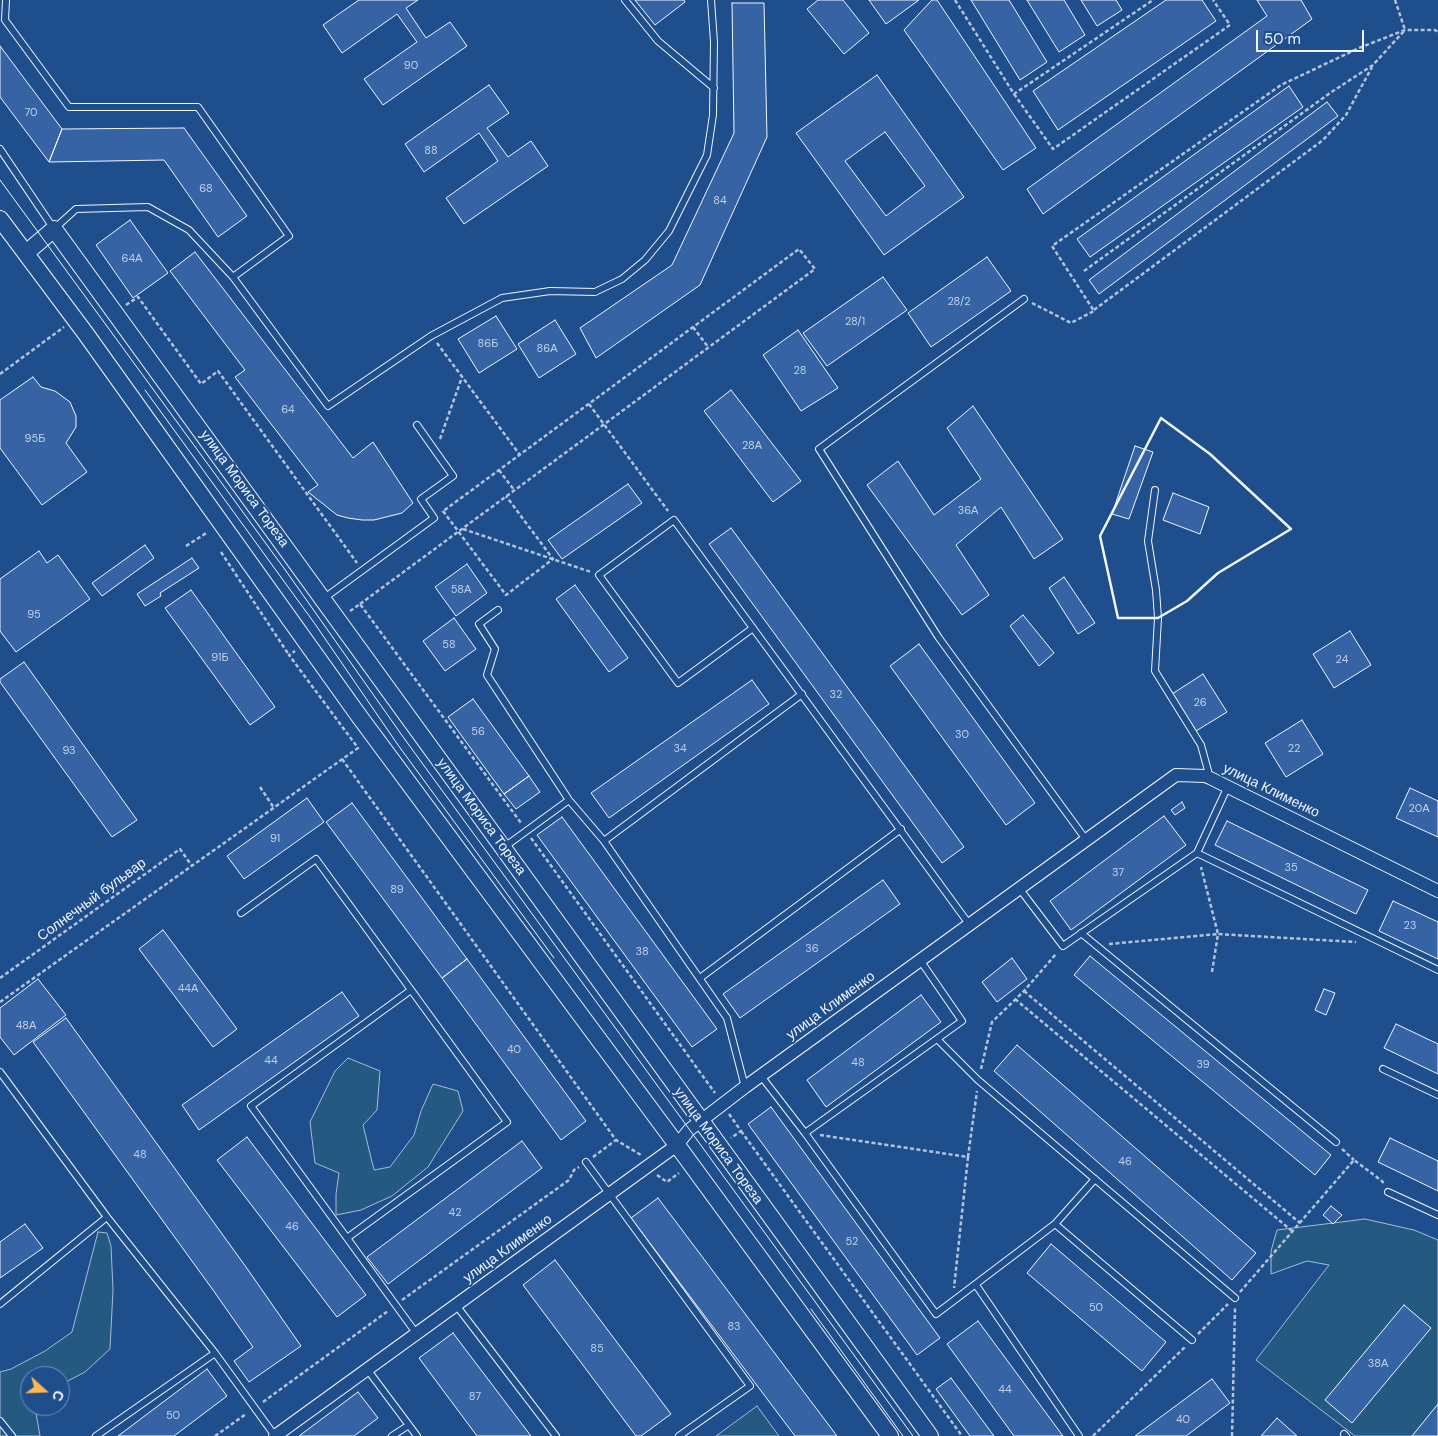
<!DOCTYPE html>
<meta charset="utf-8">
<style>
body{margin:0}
#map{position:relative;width:1438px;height:1436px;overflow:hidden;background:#1f4e8c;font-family:"DM Sans",sans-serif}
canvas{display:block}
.north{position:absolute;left:20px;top:1366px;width:50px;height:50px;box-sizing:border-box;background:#1f4e8c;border:1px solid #7391ba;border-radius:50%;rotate:110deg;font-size:14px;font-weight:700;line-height:20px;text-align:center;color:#f2f6ff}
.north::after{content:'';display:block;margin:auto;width:18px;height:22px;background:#ffb74d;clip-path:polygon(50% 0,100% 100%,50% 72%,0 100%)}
.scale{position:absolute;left:1256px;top:30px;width:108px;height:22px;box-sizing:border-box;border:2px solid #f2f6ff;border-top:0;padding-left:6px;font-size:15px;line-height:18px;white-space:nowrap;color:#f2f6ff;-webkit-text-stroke:4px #1f4e8c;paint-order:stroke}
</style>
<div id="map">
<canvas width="1438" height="1436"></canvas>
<div class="north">С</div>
<div class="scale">50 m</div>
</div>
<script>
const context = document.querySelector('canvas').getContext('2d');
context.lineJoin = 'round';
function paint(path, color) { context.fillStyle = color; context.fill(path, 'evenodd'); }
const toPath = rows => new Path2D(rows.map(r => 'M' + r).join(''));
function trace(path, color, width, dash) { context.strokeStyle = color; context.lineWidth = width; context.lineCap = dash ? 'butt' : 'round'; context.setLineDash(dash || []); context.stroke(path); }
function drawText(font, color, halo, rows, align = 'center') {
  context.font = font + ' "DM Sans",sans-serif'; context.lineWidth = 4; context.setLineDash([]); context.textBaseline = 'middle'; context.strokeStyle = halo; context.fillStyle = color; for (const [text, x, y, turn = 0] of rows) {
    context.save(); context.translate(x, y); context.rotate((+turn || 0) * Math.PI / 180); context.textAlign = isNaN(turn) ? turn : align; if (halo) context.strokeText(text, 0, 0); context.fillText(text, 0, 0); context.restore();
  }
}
const green = toPath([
 [348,1058,380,1071,377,1110,363,1125,374,1170,390,1167,414,1135,421,1111,433,1084,458,1091,463,1111,428,1167,392,1196,361,1210,336,1215,336,1194,339,1173,315,1163,310,1122,335,1071,348,1058],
 [1365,1219,1414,1230,1438,1240,1438,1436,1355,1436,1256,1360,1329,1265,1307,1261,1271,1274,1271,1251,1277,1230,1365,1219],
 [98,1232,107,1233,111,1246,113,1290,110,1349,85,1372,60,1385,60,1376,30,1376,30,1406,41,1406,36,1413,40,1436,0,1436,0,1372,11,1369,45,1351,72,1332,98,1232],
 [757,1406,779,1436,716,1436,757,1406]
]);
const building = toPath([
 [359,0,418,0,406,8,426,38,450,22,467,46,383,105,364,79,417,42,397,14,342,53,323,25,359,0],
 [635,0,684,0,685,2,655,25,635,0],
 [818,0,843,0,869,33,844,54,807,9,818,0],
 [869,0,919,0,886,24,869,0],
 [932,0,937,0,1036,148,1003,170,904,30,932,0],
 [971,0,1009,0,1047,62,1020,80,971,0],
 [1027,0,1064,0,1085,35,1059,52,1027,0],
 [1081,0,1116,0,1122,10,1097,26,1081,0],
 [1166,0,1202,0,1216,21,1058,130,1033,91,1166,0],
 [1257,0,1301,0,1312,19,1043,214,1027,189,1267,16,1257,0],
 [732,3,764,3,767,137,700,285,596,358,580,328,672,265,734,133,732,3],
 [0,46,62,129,49,162,0,97,0,46],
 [877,75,964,197,884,255,796,133,877,75],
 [885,132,925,186,886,216,845,161,885,132],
 [489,85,509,113,487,128,508,157,531,141,548,166,464,224,446,198,498,161,479,133,424,172,405,144,489,85],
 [1289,86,1303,107,1090,257,1077,239,1289,86],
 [1327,102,1338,116,1099,294,1089,280,1327,102],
 [184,128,247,216,218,237,164,160,49,162,62,129,184,128],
 [130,220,168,273,133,298,96,245,130,220],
 [195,252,353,458,373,442,413,503,402,513,374,520,362,520,348,518,337,515,308,492,318,485,235,377,245,370,170,271,195,252],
 [987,257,1011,291,931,347,908,313,987,257],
 [883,277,907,310,827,366,803,333,883,277],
 [496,316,517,349,479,373,458,339,496,316],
 [555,320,576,354,539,378,518,344,555,320],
 [798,330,838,388,801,411,763,355,798,330],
 [33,377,41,387,55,391,70,402,76,416,76,427,66,443,87,472,42,505,0,448,0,400,33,377],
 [731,390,801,481,773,502,704,411,731,390],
 [973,406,1063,539,1034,559,1001,507,956,545,989,595,962,615,867,485,898,461,934,515,981,479,947,428,973,406],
 [1135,446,1153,452,1129,519,1112,514,1135,446],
 [628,484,642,503,562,559,548,540,628,484],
 [1173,493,1209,507,1200,534,1163,520,1173,493],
 [731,528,964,847,942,863,709,544,731,528],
 [145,545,154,558,102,596,92,583,145,545],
 [39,551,47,563,58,555,90,599,16,652,0,631,0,579,39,551],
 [192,558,199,568,160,593,161,596,145,606,137,594,192,558],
 [467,564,487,593,456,616,435,587,467,564],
 [1064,577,1095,623,1078,634,1049,588,1064,577],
 [575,585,628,658,609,672,556,599,575,585],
 [191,590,275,707,250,725,165,608,191,590],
 [1023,615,1054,653,1039,666,1010,626,1023,615],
 [454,618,476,649,445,671,423,641,454,618],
 [1350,631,1371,665,1334,688,1313,654,1350,631],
 [919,644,1035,803,1006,825,890,666,919,644],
 [24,662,137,820,112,837,0,682,0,679,24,662],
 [1203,674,1227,712,1196,731,1172,694,1203,674],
 [752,680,769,704,609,818,591,793,752,680],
 [473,699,529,776,504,794,448,717,473,699],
 [1302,720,1323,754,1286,777,1265,743,1302,720],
 [529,776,540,792,516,809,504,794,529,776],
 [1410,788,1438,801,1438,837,1396,818,1410,788],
 [307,798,324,822,244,879,227,856,307,798],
 [1182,802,1185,808,1175,815,1171,810,1182,802],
 [352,803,467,959,442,978,326,822,352,803],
 [1164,816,1186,845,1071,930,1050,901,1164,816],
 [562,817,717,1029,692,1047,537,835,562,817],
 [1227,821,1368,890,1356,914,1215,845,1227,821],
 [883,880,900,904,740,1018,723,994,883,880],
 [1393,901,1438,922,1438,959,1379,931,1393,901],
 [163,930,237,1029,213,1047,139,949,163,930],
 [1090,956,1331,1155,1315,1175,1074,975,1090,956],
 [1012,958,1027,979,997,1002,982,982,1012,958],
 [467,959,586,1121,561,1140,442,978,467,959],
 [38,979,66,1015,14,1055,0,1037,0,1008,38,979],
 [1324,989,1335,993,1326,1015,1315,1010,1324,989],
 [342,992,359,1016,199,1130,182,1105,342,992],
 [921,995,941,1022,826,1107,807,1080,921,995],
 [66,1018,246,1267,301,1346,249,1382,234,1361,253,1347,213,1290,33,1042,66,1018],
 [1396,1024,1438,1044,1438,1074,1384,1048,1396,1024],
 [1017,1045,1256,1253,1232,1280,994,1071,1017,1045],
 [771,1107,940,1338,917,1355,748,1124,771,1107],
 [247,1137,366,1295,337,1317,217,1160,247,1137],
 [1390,1138,1438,1161,1438,1191,1378,1162,1390,1138],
 [522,1141,542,1168,388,1284,367,1257,522,1141],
 [658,1198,837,1436,795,1436,631,1218,658,1198],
 [1331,1206,1342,1215,1333,1224,1323,1215,1331,1206],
 [25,1224,43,1248,0,1278,0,1242,25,1224],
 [1051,1244,1166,1342,1142,1371,1027,1273,1051,1244],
 [555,1260,671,1414,641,1436,636,1436,523,1285,555,1260],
 [1404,1305,1431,1328,1352,1423,1325,1400,1404,1305],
 [978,1321,1063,1436,1014,1436,947,1344,978,1321],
 [453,1333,531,1436,477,1436,419,1358,453,1333],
 [207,1369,227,1396,174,1436,118,1436,207,1369],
 [951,1378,994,1436,970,1436,936,1389,951,1378],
 [1212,1379,1230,1403,1186,1436,1135,1436,1212,1379],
 [358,1392,378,1418,354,1436,299,1436,358,1392],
 [1438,1404,1438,1436,1412,1436,1438,1404],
 [1277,1418,1297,1436,1261,1436,1277,1418]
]);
const path = toPath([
 [955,0,1014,94,1153,0],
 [1395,0,1405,30],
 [1014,94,1053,149,1230,25,1213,0],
 [1084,271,1330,93,1373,65,1404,31],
 [1032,303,1071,323,1094,311,1052,246,1281,85,1359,48,1405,30,1435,30,1438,32],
 [126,305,138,297,201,384,218,371,357,563],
 [1094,310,1323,140,1346,115,1372,67],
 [693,327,708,347],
 [437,343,520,455],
 [0,374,64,327],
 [589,404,668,511],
 [440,439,462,377],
 [499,470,514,490],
 [443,511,506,595,553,559,506,496],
 [463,529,591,572],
 [186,546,208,532],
 [221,552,289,655],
 [360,604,815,269,799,249,442,512],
 [350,611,360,604,521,823],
 [342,759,616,1140,641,1155],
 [260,787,274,808],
 [531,838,715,1093],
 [1109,944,1218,934,1201,867],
 [1212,972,1218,934,1356,942],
 [0,978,180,849,192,866],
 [1024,991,1300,1223],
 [1015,999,1292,1231],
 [0,1002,358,748,289,655,295,651],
 [981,1069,992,1022,1024,991,1056,954],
 [729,1114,741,1131,731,1138],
 [741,1131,962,1436],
 [820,1135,968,1157,954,1288],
 [1342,1149,1354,1160],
 [593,1157,616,1140],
 [968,1157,977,1091],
 [657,1175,667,1182,679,1173],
 [1240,1292,1354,1160,1382,1181,1384,1184],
 [402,1300,569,1180,574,1170,579,1167],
 [1198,1334,1228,1304],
 [263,1402,388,1311],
 [215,1436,246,1414],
 [1093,1436,1186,1346],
 [1232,1436,1235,1308]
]);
const service = toPath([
 [6,0,5,20,69,107,198,107,289,236,233,277],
 [625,0,658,41,714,88],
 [0,149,54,229,76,209,148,207,189,230,233,277,328,406,431,336,502,298,550,291,595,292,622,279,645,260,669,231,707,155,713,115,714,42,711,0],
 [1024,299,819,449,939,638,1087,841],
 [1155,490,1148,541,1156,590,1158,618,1155,671,1201,745,1210,778],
 [323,599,434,518,421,499,453,476,417,425],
 [498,610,479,624,495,649,487,675,569,800,604,841,727,1018,745,1087],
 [753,628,678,683,599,575,674,520,969,924],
 [604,841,802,694],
 [503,848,569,800],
 [1197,853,1228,786],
 [1019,888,1063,946,1197,853,1438,970],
 [241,913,316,859,507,1122,347,1238,416,1333],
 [1081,933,1336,1142],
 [700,978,901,829],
 [937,1039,978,1080,1235,1298],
 [1383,1069,1438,1095],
 [0,1072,107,1217,0,1304],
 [761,1076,805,1133,936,1314,1055,1224,1192,1340],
 [805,1133,962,1021,920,960],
 [586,1162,750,1386,679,1436],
 [1388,1192,1438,1215],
 [107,1217,215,1353,275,1436],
 [1055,1224,1095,1179],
 [347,1238,251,1106,411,990],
 [976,1285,1079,1436],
 [456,1305,556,1436],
 [367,1369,417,1436],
 [0,1421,12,1436],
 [1344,1434,1346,1436],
 [96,1436,215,1353],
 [392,1436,409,1425]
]);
const minor = toPath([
 [275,1436,677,1145,689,1130,745,1087,1176,775,1205,776,1210,778,1438,891]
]);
const tertiary = toPath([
 [0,219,86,334,359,716,677,1145,890,1436],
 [26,253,54,229,930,1436]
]);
const tram = toPath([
 [0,180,286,571,406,741,913,1436],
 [145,390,315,624,398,745,554,958],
 [811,1309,903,1436]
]);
const wall = toPath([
 [1161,418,1210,454,1291,529,1218,573,1187,601,1158,618,1118,618,1100,536,1161,418]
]);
const numberNames = [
 ["90",411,66],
 ["70",31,113],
 ["88",431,151],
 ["68",206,189],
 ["84",720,201],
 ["64А",132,259],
 ["28/2",959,302],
 ["28/1",855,322],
 ["86Б",488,344],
 ["86А",547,349],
 ["28",800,371],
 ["64",288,410],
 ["95Б",35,439],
 ["28А",752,446],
 ["36А",968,511],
 ["58А",461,590],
 ["95",34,615],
 ["58",449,645],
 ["91Б",220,658],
 ["24",1342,660],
 ["32",836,695],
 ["26",1200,703],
 ["56",478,732],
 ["30",962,735],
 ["34",680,749],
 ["22",1294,749],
 ["93",69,751],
 ["20А",1419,809],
 ["91",275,839],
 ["35",1291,868],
 ["37",1118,873],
 ["89",397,890],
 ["23",1410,926],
 ["36",812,949],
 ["38",642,952],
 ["44А",188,989],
 ["48А",26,1026],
 ["40",514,1050],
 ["44",271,1061],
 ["48",858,1063],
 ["39",1203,1065],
 ["48",140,1155],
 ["46",1125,1162],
 ["42",455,1213],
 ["46",292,1227],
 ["52",852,1242],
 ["50",1096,1308],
 ["83",734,1327],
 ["85",597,1349],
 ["38А",1378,1364],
 ["44",1005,1390],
 ["87",475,1397],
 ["50",173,1416],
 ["40",1183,1420]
];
const streetNames = [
 ["улица Мориса Тореза",244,489,54],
 ["улица Клименко",1271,791,26],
 ["улица Мориса Тореза",481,817,54],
 ["Солнечный бульвар",92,900,-36],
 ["улица Клименко",831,1006,-36],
 ["улица Мориса Тореза",718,1146,54],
 ["улица Клименко",508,1249,-36]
];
paint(green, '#245a82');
trace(green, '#a8bbd7', 1);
paint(building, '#3563a3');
trace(building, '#f2f6ff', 1);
trace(service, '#f2f6ff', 8);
trace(minor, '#f2f6ff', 14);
trace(tertiary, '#f2f6ff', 18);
trace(path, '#b3c4dc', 2.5, [4, 2.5]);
trace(service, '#1f4e8c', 6);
trace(minor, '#1f4e8c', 12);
trace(tertiary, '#1f4e8c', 16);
trace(tram, '#f2f6ff', 1);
trace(wall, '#f2f6ff', 2.5);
drawText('11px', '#c3d1e8', null, numberNames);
drawText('14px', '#f2f6ff', '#1f4e8c', streetNames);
</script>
